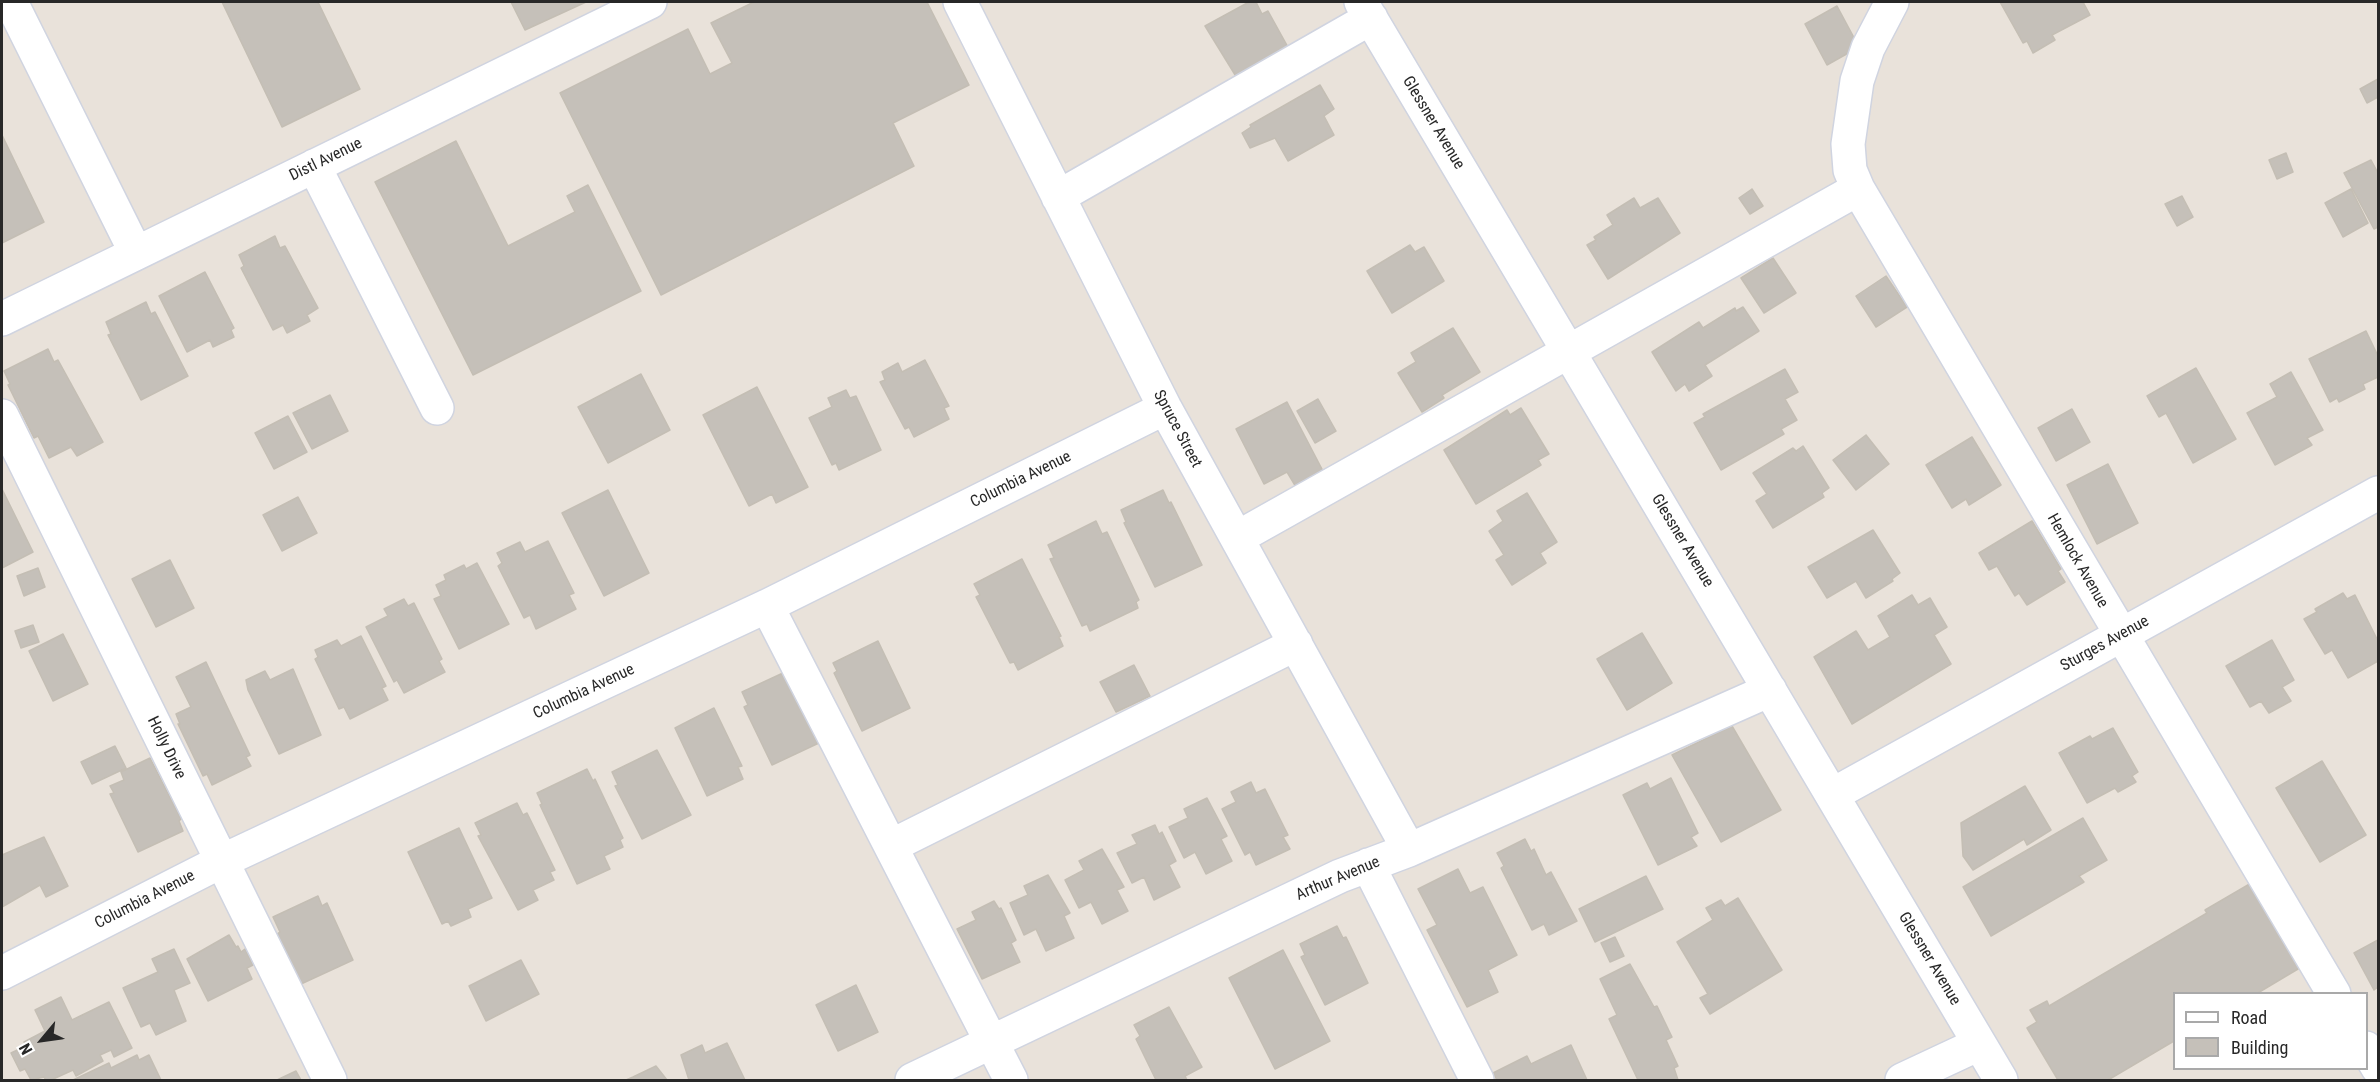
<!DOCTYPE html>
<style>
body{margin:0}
#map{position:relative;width:2380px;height:1082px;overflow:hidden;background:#e9e2da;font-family:"Roboto Condensed",sans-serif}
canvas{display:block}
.frame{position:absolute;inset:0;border:3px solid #282828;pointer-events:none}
.legend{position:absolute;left:2173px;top:992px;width:195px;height:78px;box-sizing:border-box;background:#fff;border:2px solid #a9a9a9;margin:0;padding:8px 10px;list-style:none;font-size:18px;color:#282828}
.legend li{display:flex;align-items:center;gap:12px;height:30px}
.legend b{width:30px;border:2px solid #a9a9a9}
.north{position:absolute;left:12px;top:1010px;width:60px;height:60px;-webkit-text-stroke:4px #fff;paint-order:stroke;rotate:241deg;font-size:16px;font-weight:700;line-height:24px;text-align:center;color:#282828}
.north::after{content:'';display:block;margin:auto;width:21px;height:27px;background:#282828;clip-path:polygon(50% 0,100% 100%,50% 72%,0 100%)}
</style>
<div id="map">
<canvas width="2380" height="1082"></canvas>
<div class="frame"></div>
<ul class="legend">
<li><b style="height:8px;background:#fff"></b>Road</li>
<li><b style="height:16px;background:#c5c0b9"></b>Building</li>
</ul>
<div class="north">N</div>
</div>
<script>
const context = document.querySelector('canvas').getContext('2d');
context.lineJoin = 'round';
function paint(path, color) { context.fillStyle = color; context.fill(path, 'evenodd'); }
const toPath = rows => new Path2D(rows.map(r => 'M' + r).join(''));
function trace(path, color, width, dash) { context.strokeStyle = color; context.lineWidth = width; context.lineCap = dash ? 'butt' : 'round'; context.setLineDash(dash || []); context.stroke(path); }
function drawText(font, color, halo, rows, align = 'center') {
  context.font = font + ' "Roboto Condensed",sans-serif'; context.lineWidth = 4.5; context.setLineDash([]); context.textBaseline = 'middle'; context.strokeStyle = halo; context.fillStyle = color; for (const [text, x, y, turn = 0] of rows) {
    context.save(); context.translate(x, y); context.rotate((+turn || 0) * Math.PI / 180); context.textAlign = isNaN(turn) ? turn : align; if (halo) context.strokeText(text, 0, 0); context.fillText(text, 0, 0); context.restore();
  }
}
const building = toPath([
 [222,2,318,2,360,89,282,127,222,2],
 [511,2,586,2,525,30,511,2],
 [754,2,927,2,969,85,893,123,914,166,661,295,560,93,688,29,710,74,732,63,711,23,754,2],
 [1249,2,1256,2,1262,14,1268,11,1289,49,1237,78,1205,26,1249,2],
 [2000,2,2083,2,2090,15,2052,35,2055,40,2033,53,2027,41,2023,43,2000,2],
 [1837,6,1859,47,1827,65,1805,24,1837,6],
 [2378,79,2378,97,2367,103,2360,89,2378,79],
 [1320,85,1334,109,1324,116,1334,135,1288,161,1275,138,1250,148,1242,133,1251,127,1250,125,1320,85],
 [2,135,44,222,2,243,2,135],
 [456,141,508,246,575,212,567,196,588,185,641,291,473,375,375,182,456,141],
 [2286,153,2293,172,2277,179,2269,160,2286,153],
 [2371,160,2378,173,2378,227,2374,229,2344,173,2371,160],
 [1752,189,1763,206,1750,214,1739,198,1752,189],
 [2351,189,2368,223,2343,237,2325,203,2351,189],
 [2182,196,2193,217,2177,226,2165,204,2182,196],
 [1634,198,1640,208,1658,198,1680,233,1608,279,1587,245,1596,240,1594,237,1613,225,1607,215,1634,198],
 [275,236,280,248,285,246,318,308,307,315,310,321,287,333,283,325,273,330,241,268,244,266,239,255,275,236],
 [1410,245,1415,252,1424,247,1444,281,1392,313,1367,271,1410,245],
 [1773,258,1796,293,1764,313,1741,278,1773,258],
 [205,272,234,328,231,330,234,337,213,347,210,340,187,352,159,296,205,272],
 [1886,276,1907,307,1876,327,1856,296,1886,276],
 [146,302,151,314,155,312,188,376,141,400,108,335,111,334,106,322,146,302],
 [1743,307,1759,331,1705,365,1712,376,1689,391,1685,384,1676,391,1652,352,1699,322,1703,328,1735,308,1736,311,1743,307],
 [1453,328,1480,372,1442,395,1444,398,1422,412,1398,373,1416,362,1411,353,1453,328],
 [2366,331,2378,356,2378,377,2363,384,2365,389,2339,402,2337,398,2330,402,2309,359,2366,331],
 [48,349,54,362,58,360,103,442,77,456,71,447,49,458,38,436,34,438,8,385,10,384,4,371,48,349],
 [925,360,949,406,944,408,949,419,914,437,909,427,905,429,880,382,885,380,882,372,898,363,902,372,925,360],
 [2196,368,2236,439,2193,463,2166,413,2159,417,2147,396,2196,368],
 [1785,369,1798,392,1785,399,1797,420,1781,429,1784,434,1721,470,1694,423,1705,417,1703,414,1785,369],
 [2291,372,2323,430,2307,438,2312,445,2275,465,2247,413,2277,397,2270,384,2291,372],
 [641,374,670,430,608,463,578,407,641,374],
 [757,387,808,487,776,503,772,494,749,506,703,415,757,387],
 [846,390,850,398,856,396,881,450,839,470,836,463,832,465,809,418,832,407,828,398,846,390],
 [330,395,348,431,312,449,293,413,330,395],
 [1318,399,1336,431,1315,443,1297,411,1318,399],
 [1287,402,1324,473,1296,487,1287,472,1264,484,1236,429,1287,402],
 [1521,408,1549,454,1538,460,1541,465,1476,504,1444,450,1507,410,1510,415,1521,408],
 [2072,409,2090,442,2056,461,2038,428,2072,409],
 [288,416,307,452,274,469,255,433,288,416],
 [1866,435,1889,464,1856,490,1833,460,1866,435],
 [1972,437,2001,485,1969,505,1966,499,1952,508,1926,465,1972,437],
 [1803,446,1829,488,1822,493,1824,497,1773,528,1756,501,1767,494,1753,473,1793,448,1796,451,1803,446],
 [2108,464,2138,523,2097,544,2067,485,2108,464],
 [2,489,33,552,2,568,2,489],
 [608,490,649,573,604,596,562,513,608,490],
 [1163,490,1169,503,1171,502,1202,565,1155,587,1124,523,1126,522,1121,510,1163,490],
 [1527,493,1557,542,1540,553,1546,563,1512,585,1496,560,1504,555,1489,531,1503,521,1497,511,1527,493],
 [298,497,317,533,282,551,263,515,298,497],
 [1096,521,1102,534,1107,532,1139,600,1136,602,1138,608,1090,631,1087,624,1082,626,1050,559,1054,558,1048,545,1096,521],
 [2032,521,2061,569,2058,571,2065,582,2027,605,2019,593,2015,596,1997,566,1989,570,1979,553,2032,521],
 [1873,530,1900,573,1892,579,1893,581,1866,598,1856,581,1827,598,1808,567,1873,530],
 [548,541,574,593,569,595,576,609,536,629,530,615,524,618,498,566,502,563,497,553,520,542,525,552,548,541],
 [1022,559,1061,636,1059,637,1063,646,1018,670,1014,662,1010,663,976,597,980,595,974,584,1022,559],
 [170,560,194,608,156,627,132,579,170,560],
 [477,563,509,624,459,649,434,599,441,596,436,585,446,580,444,575,464,565,466,569,477,563],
 [38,568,45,587,24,596,17,576,38,568],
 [2343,593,2347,599,2355,595,2378,641,2378,661,2348,678,2332,650,2325,654,2304,619,2317,612,2315,609,2343,593],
 [1912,595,1918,605,1930,598,1947,627,1934,635,1951,664,1852,724,1814,657,1856,631,1868,650,1890,637,1878,616,1912,595],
 [404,599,408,606,414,603,442,659,439,661,445,672,404,693,397,680,394,682,366,627,388,616,384,609,404,599],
 [33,625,39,642,21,648,15,631,33,625],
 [1642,633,1672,683,1627,710,1597,659,1642,633],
 [63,634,88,684,53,701,29,651,63,634],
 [361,636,386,686,382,688,388,700,350,719,344,707,339,709,315,659,318,657,315,650,337,640,341,646,361,636],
 [2272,640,2294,680,2282,687,2291,701,2269,713,2261,701,2250,707,2226,666,2272,640],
 [878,641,910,708,862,731,834,673,837,671,833,663,878,641],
 [206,662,250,755,246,757,251,766,212,785,207,774,203,776,178,724,180,724,176,714,191,707,176,677,206,662],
 [1134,665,1150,696,1116,712,1100,682,1134,665],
 [293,669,321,735,279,754,248,690,246,680,265,671,270,680,293,669],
 [783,673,789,686,793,684,821,742,772,765,744,707,748,705,742,692,783,673],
 [714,708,742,766,738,767,743,779,707,796,675,728,714,708],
 [1732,726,1781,810,1721,842,1672,755,1732,726],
 [2113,728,2138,772,2132,776,2136,782,2118,792,2115,788,2087,803,2059,753,2090,736,2092,739,2113,728],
 [115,746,126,768,92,784,81,762,115,746],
 [657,750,691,815,642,839,615,786,618,785,612,772,657,750],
 [150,758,181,819,179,821,183,831,138,852,110,794,114,793,110,786,124,780,121,772,150,758],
 [2322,761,2366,835,2320,862,2276,788,2322,761],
 [587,769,593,781,595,779,623,838,620,840,623,847,604,856,610,869,577,884,540,805,542,804,537,793,587,769],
 [1671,778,1698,833,1691,837,1697,846,1658,865,1623,795,1647,783,1650,789,1671,778],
 [1251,782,1256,793,1265,789,1288,835,1283,837,1290,849,1256,865,1250,852,1245,855,1222,809,1236,802,1231,792,1251,782],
 [2025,786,2051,830,2027,845,2024,839,1973,870,1963,856,1961,823,2025,786],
 [1207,798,1227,836,1221,839,1232,861,1206,874,1195,852,1184,858,1169,827,1188,818,1184,809,1207,798],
 [517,803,523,815,527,813,555,870,550,872,554,880,533,890,538,900,518,910,478,836,481,835,475,823,517,803],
 [2083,818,2107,860,2079,876,2084,882,1991,936,1963,887,2083,818],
 [1155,825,1159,834,1162,832,1176,861,1169,865,1180,887,1154,900,1144,877,1132,883,1117,853,1137,844,1132,835,1155,825],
 [459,828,492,898,468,909,471,917,451,926,448,921,442,924,408,852,459,828],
 [44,837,68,886,46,897,40,885,2,907,2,855,44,837],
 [1525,839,1531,851,1534,849,1546,875,1551,872,1577,921,1549,935,1544,924,1532,930,1501,868,1504,866,1497,853,1525,839],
 [1102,849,1124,887,1117,890,1128,911,1102,924,1091,902,1079,908,1065,880,1084,870,1079,861,1102,849],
 [1458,869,1470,893,1483,887,1517,955,1488,970,1498,992,1467,1007,1427,930,1437,925,1418,889,1458,869],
 [1048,875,1070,913,1064,916,1074,938,1046,951,1036,929,1024,935,1010,903,1028,895,1024,886,1048,875],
 [1646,876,1663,909,1595,942,1579,909,1646,876],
 [2253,882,2303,966,2256,994,2174,994,2174,1041,2108,1080,2058,1080,2027,1028,2037,1022,2030,1010,2047,1001,2049,1006,2207,913,2205,910,2253,882],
 [318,896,322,906,327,903,353,960,301,984,277,934,280,932,273,917,318,896],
 [1738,898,1782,970,1710,1014,1700,998,1708,994,1677,942,1713,920,1706,908,1721,900,1725,906,1738,898],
 [994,901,999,909,1001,908,1016,940,1011,943,1020,962,982,979,957,929,976,920,972,912,994,901],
 [1337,926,1343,938,1346,937,1368,983,1325,1005,1301,957,1305,955,1300,944,1337,926],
 [229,935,236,947,238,946,241,952,245,949,253,965,247,968,252,979,208,1001,187,959,229,935],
 [1615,937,1624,956,1610,962,1601,943,1615,937],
 [2378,940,2378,987,2374,990,2354,953,2378,940],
 [174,949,190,983,174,990,186,1021,156,1035,150,1023,141,1027,123,988,158,972,152,959,174,949],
 [1283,950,1330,1041,1275,1069,1229,978,1283,950],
 [521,960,539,994,486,1021,469,986,521,960],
 [1630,964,1654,1007,1657,1006,1672,1037,1666,1040,1678,1066,1674,1068,1678,1080,1638,1080,1609,1019,1617,1015,1600,979,1630,964],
 [856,985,878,1032,838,1051,816,1005,856,985],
 [61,997,72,1020,109,1002,132,1048,114,1057,111,1050,100,1055,103,1061,76,1076,73,1070,51,1080,46,1080,44,1077,31,1080,25,1069,20,1071,11,1053,26,1046,24,1042,45,1031,35,1010,61,997],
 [1169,1007,1202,1067,1185,1076,1187,1080,1156,1080,1136,1039,1140,1036,1134,1025,1169,1007],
 [727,1043,745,1080,689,1080,681,1055,702,1045,705,1053,727,1043],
 [1571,1045,1587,1080,1497,1080,1493,1073,1527,1056,1531,1064,1571,1045],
 [137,1055,139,1060,149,1055,161,1080,73,1080,109,1063,111,1068,137,1055],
 [656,1066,667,1080,626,1080,633,1077,656,1066],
 [296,1071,301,1080,277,1080,296,1071]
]);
const minor = toPath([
 [11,2,136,253],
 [960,2,1165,408,1409,850],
 [1361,2,2001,1080],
 [1892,2,1868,48,1857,81,1848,144,1850,170,1858,189,2334,994],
 [314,166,437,408],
 [1058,197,1371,18],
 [2,319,650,2],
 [2,416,330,1080],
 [1237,538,1858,189],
 [767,606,1011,1080],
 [1832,795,2378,493],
 [891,846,1296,644],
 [1368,865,1477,1080],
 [2,973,222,861,767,606,1165,408],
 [2366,1048,2378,1068],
 [912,1080,1340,876,1409,850,1770,690],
 [1902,1080,1979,1044]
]);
const streetNames = [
 ["Glessner Avenue",1433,123,59],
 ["Distl Avenue",326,160,-26],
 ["Spruce Street",1177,429,62],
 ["Columbia Avenue",1021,480,-26],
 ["Glessner Avenue",1682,541,59],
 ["Hemlock Avenue",2077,561,60],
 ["Sturges Avenue",2105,644,-29],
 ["Columbia Avenue",584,692,-25],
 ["Holly Drive",166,748,64],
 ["Arthur Avenue",1338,879,-23],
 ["Columbia Avenue",145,900,-27],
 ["Glessner Avenue",1929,959,59]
];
paint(building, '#c5c0b9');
trace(building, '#c4beb4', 1.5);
trace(minor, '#d0d4e0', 36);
trace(minor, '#fff', 33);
drawText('16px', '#282828', '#fff', streetNames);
</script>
